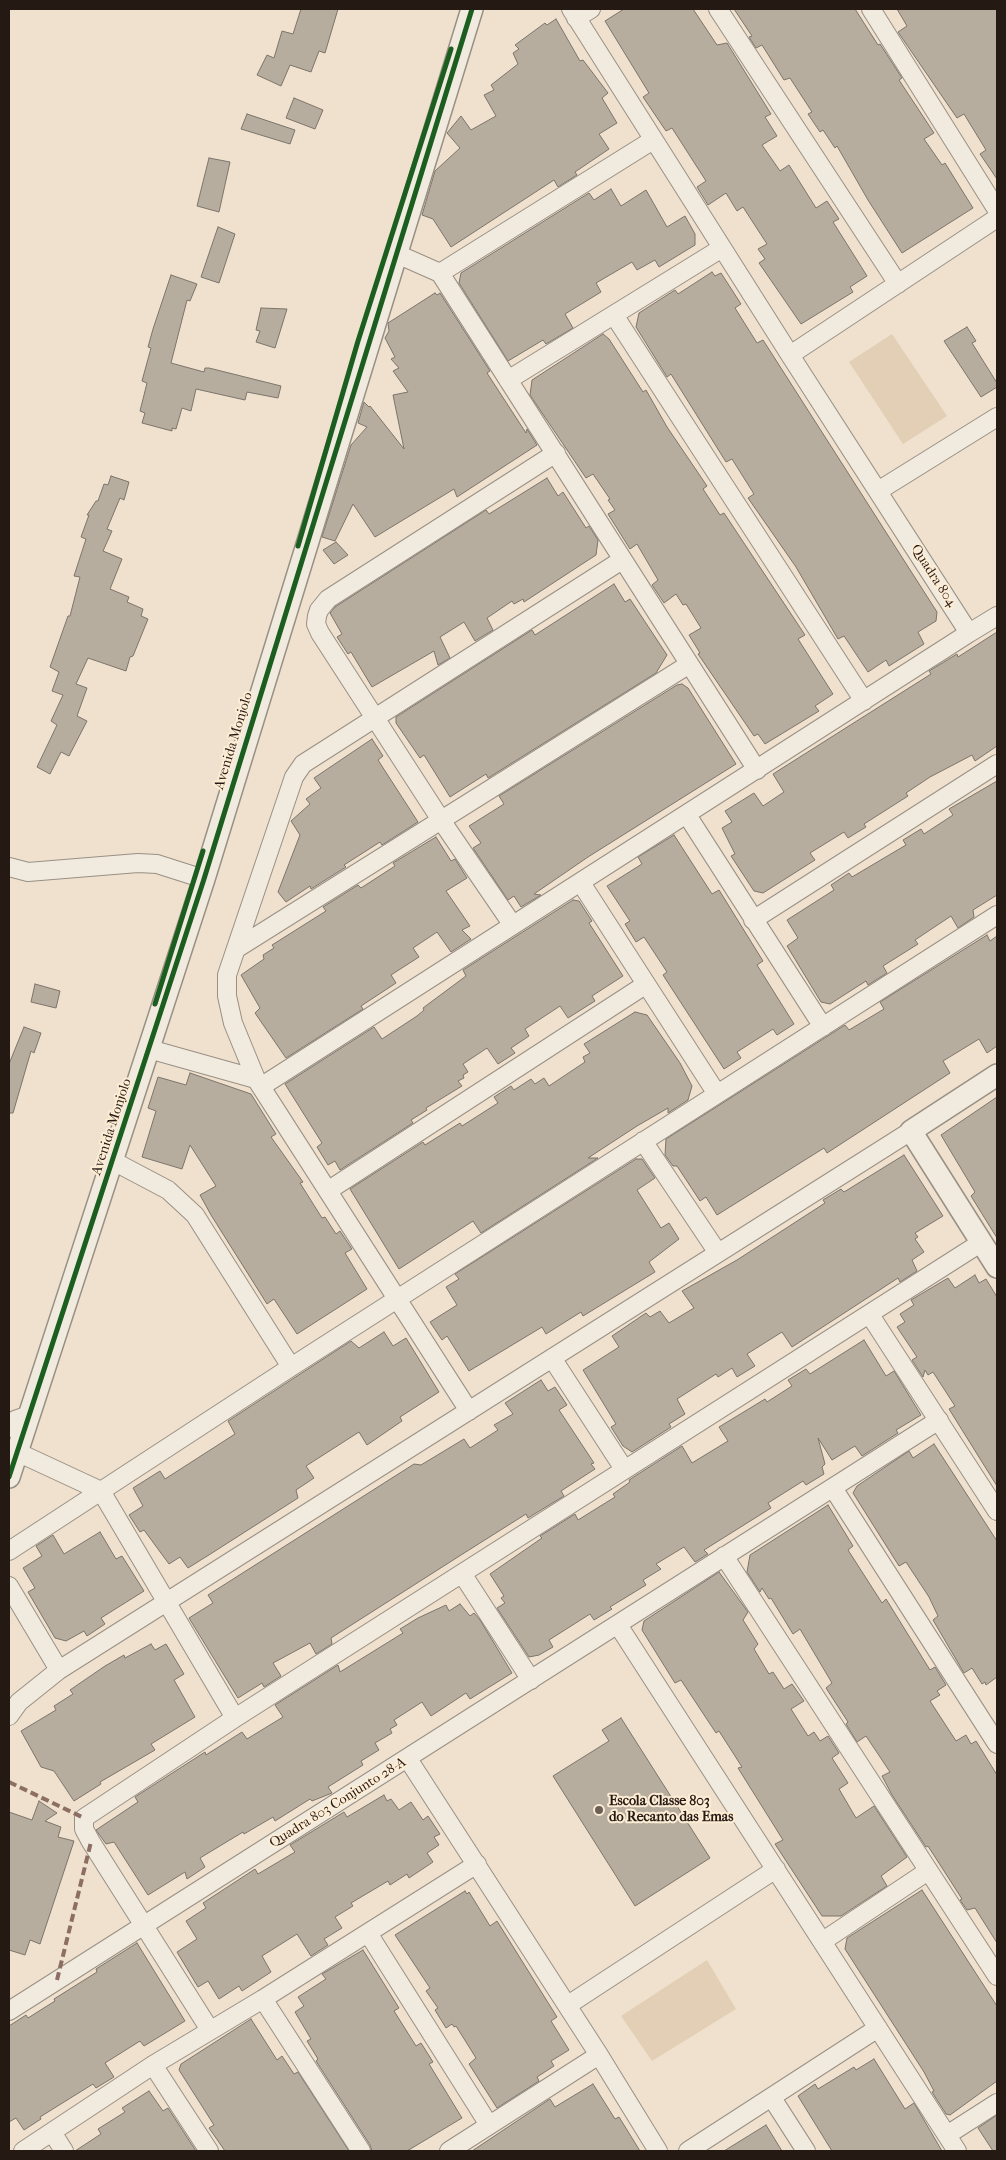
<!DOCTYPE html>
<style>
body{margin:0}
#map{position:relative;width:1006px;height:2160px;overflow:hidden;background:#efe1cd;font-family:"IM FELL French Canon",serif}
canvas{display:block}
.frame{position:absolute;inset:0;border:10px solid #251914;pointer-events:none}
</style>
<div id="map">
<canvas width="1006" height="2160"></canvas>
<div class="frame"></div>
</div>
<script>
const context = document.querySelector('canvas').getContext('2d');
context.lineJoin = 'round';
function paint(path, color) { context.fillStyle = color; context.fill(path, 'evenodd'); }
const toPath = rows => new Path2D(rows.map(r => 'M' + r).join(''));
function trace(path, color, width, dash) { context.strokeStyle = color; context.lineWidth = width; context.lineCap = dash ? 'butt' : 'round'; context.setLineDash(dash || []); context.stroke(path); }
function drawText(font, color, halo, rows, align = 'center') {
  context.font = font + ' "IM FELL French Canon",serif'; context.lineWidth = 4; context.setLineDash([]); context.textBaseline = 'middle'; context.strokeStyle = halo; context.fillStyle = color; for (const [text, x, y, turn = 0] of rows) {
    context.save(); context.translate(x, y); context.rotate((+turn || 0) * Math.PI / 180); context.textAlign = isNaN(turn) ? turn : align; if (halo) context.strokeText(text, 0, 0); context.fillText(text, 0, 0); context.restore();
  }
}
const green = toPath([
 [892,334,947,416,903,444,849,362],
 [707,1960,736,2009,652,2061,621,2016]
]);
const building = toPath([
 [301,9,338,9,325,53,319,51,311,72,290,65,281,86,257,75,267,55,274,58,282,31,293,34,301,9],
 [624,9,693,9,717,45,727,43,771,114,765,117,777,136,762,145,780,171,789,165,816,208,827,201,839,219,833,222,867,276,850,287,853,292,801,324,759,263,765,259,758,249,767,244,743,207,737,211,726,193,708,205,697,187,706,181,672,128,666,131,643,97,649,93,605,21,624,9],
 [734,9,855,9,878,45,880,44,902,78,899,80,934,133,924,139,942,165,945,163,973,208,902,253,868,200,837,146,835,148,823,130,820,132,808,114,812,112,790,78,784,80,762,45,756,48,749,37,752,36,734,9],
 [897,9,997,9,997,179,980,154,986,150,964,114,957,118,898,32,907,26,897,9],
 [556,19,580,61,583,60,608,93,602,98,617,123,599,134,609,149,575,172,577,175,558,187,554,180,451,247,433,219,422,215,435,171,460,148,447,133,461,116,471,130,496,116,484,95,494,90,491,85,518,64,513,53,519,49,515,45,545,23,547,25,556,19],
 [294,98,323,110,315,129,286,118,294,98],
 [247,114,295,130,290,144,241,129,247,114],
 [209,158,230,162,219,212,197,206,209,158],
 [611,189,621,206,646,190,667,227,685,216,695,234,695,245,659,267,655,260,637,270,632,262,596,283,601,292,565,314,573,328,546,344,543,340,508,361,459,283,461,273,589,193,594,200,611,189],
 [218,227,235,234,219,283,201,277,218,227],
 [712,272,715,276,721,273,741,304,735,308,757,343,763,340,937,612,936,621,918,632,924,644,889,666,886,660,868,672,844,636,838,639,796,567,748,498,754,494,732,459,726,462,671,374,667,377,636,327,639,313,675,290,678,294,712,272],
 [171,275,197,284,190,301,187,300,171,363,204,372,205,368,209,368,281,386,278,398,247,392,245,400,196,389,191,411,182,408,176,429,172,428,172,431,142,423,145,413,140,411,147,383,142,381,151,348,148,347,153,329,171,275],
 [435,293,437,295,440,293,490,371,487,373,526,433,527,429,537,445,457,497,454,489,375,537,353,504,335,541,322,537,351,445,367,427,358,423,364,402,369,407,370,406,404,449,393,395,408,392,393,371,399,368,391,359,395,357,385,338,389,331,388,323,435,293],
 [261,308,287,309,275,348,256,342,260,331,256,330,261,308],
 [967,327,976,341,972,343,997,383,997,387,981,397,944,341,967,327],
 [603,334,609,339,643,392,646,390,667,427,707,486,703,489,720,515,724,513,805,635,798,639,833,694,815,706,819,711,765,744,758,734,754,736,698,654,700,653,689,635,701,628,686,604,683,605,676,594,664,603,652,585,658,580,637,544,630,549,608,514,615,510,608,500,610,499,593,474,586,478,530,395,532,380,603,334],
 [111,476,129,482,124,500,120,498,107,529,112,531,103,551,122,559,110,589,129,597,127,602,143,609,141,616,148,619,133,656,130,657,126,671,88,658,76,684,87,688,77,716,87,721,69,756,61,752,50,774,37,767,57,725,51,721,63,695,52,691,59,672,50,667,68,616,70,616,80,577,74,576,86,539,81,537,89,515,87,515,96,501,98,501,104,484,108,485,111,476],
 [547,478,558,496,563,492,586,528,589,526,598,540,596,555,524,602,523,599,514,604,512,601,487,618,493,630,475,641,464,622,440,637,450,658,438,665,434,651,372,687,351,652,348,654,337,637,342,634,330,613,335,607,486,510,489,514,547,478],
 [336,542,348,555,334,564,323,550,336,542],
 [614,584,625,602,630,599,667,655,656,673,488,778,486,774,450,797,424,755,420,758,396,723,396,717,532,630,535,635,614,584],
 [997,632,997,746,975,761,972,755,930,777,906,793,908,796,864,824,866,827,848,838,844,832,810,853,815,860,763,893,754,891,731,856,735,854,722,828,732,822,725,811,754,793,763,806,784,792,773,774,931,674,929,671,939,665,957,654,958,657,997,632],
 [682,684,688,688,736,764,588,857,534,894,541,895,521,907,514,896,508,900,473,848,481,843,469,826,504,804,499,796,677,685,682,684],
 [372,739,383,756,378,760,418,822,382,845,380,842,344,865,346,867,311,889,310,886,286,902,278,892,300,835,291,821,310,804,306,799,321,788,314,778,372,739],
 [997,781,997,895,973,910,974,917,958,928,951,916,915,940,918,944,883,966,887,973,868,985,866,981,830,1004,821,1002,787,946,798,938,787,920,834,890,831,885,849,873,852,877,906,845,903,840,921,829,924,834,953,815,949,809,997,781],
 [674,835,712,894,719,890,763,961,757,965,794,1024,777,1035,773,1029,737,1052,741,1058,724,1069,663,975,667,972,644,937,636,942,625,924,630,921,607,886,642,864,638,857,674,835],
 [436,837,451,861,455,859,467,878,446,891,470,926,462,930,471,939,451,952,437,932,413,948,419,957,391,975,396,983,361,1006,363,1009,286,1058,255,1013,260,1008,241,975,264,959,263,955,274,948,272,945,326,911,323,907,358,885,361,888,395,866,393,863,436,837],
 [573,900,579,901,592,921,589,923,623,976,592,996,595,1001,568,1018,560,1006,525,1029,529,1036,511,1048,515,1053,498,1064,487,1048,463,1064,468,1072,463,1075,464,1078,458,1081,462,1086,426,1108,427,1110,411,1120,413,1123,340,1170,335,1161,328,1165,317,1147,322,1143,285,1084,374,1027,382,1039,417,1016,424,1010,423,1008,466,976,463,970,573,900],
 [987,935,990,941,997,936,997,1046,987,1053,979,1039,943,1061,950,1073,827,1153,824,1148,717,1215,706,1197,700,1201,677,1166,673,1166,665,1155,666,1139,845,1025,849,1030,884,1009,880,1002,987,935],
 [35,984,60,991,56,1008,31,1002,35,984],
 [635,1012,647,1015,680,1063,692,1086,688,1100,668,1113,668,1108,637,1126,588,1158,598,1158,481,1233,473,1221,399,1269,350,1189,423,1142,425,1145,460,1123,462,1126,498,1103,494,1097,511,1086,514,1090,531,1079,535,1084,544,1078,549,1086,585,1062,583,1057,590,1053,584,1044,635,1012],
 [24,1027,41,1033,34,1053,31,1051,13,1113,9,1113,9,1064,24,1027],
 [190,1073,251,1094,276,1134,271,1137,303,1182,300,1183,322,1218,325,1217,336,1234,340,1231,352,1249,345,1253,367,1289,297,1334,274,1299,267,1304,211,1215,200,1195,216,1186,190,1145,182,1169,142,1157,156,1111,148,1108,158,1077,186,1085,190,1073],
 [997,1097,997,1238,971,1196,975,1192,941,1135,997,1097],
 [904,1155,943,1216,915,1233,918,1237,915,1239,924,1252,912,1260,917,1271,900,1282,898,1278,792,1347,782,1332,747,1354,755,1366,737,1377,732,1368,718,1377,716,1374,677,1399,685,1414,669,1424,671,1427,632,1452,623,1446,611,1427,616,1424,583,1370,619,1347,612,1336,646,1313,650,1317,660,1311,669,1323,694,1308,682,1291,737,1260,825,1203,823,1200,841,1189,844,1192,904,1155],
 [636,1159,642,1159,655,1178,637,1190,661,1228,669,1223,679,1239,649,1262,655,1272,583,1316,581,1312,546,1334,542,1327,469,1371,447,1336,442,1340,430,1322,457,1305,446,1287,459,1279,455,1274,636,1159],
 [975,1275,979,1283,986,1279,997,1297,997,1486,949,1409,955,1406,933,1372,928,1375,925,1370,923,1377,912,1360,917,1357,897,1327,905,1322,900,1314,914,1305,911,1300,948,1278,955,1288,975,1275],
 [384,1332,393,1346,406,1338,439,1392,400,1417,402,1421,367,1445,359,1432,306,1466,314,1478,296,1490,298,1498,212,1553,188,1568,180,1557,169,1564,144,1530,140,1532,129,1515,143,1506,133,1488,160,1471,165,1479,235,1434,228,1421,334,1352,351,1341,359,1348,384,1332],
 [864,1340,886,1376,894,1371,921,1415,896,1430,898,1433,862,1456,855,1446,832,1460,818,1438,825,1464,822,1467,824,1474,806,1485,803,1481,768,1503,771,1508,704,1550,708,1554,695,1562,684,1547,656,1564,661,1569,643,1580,646,1585,610,1607,612,1609,594,1620,590,1614,549,1640,553,1647,539,1655,529,1657,497,1608,505,1603,501,1598,504,1596,490,1574,542,1538,540,1536,575,1514,578,1520,615,1497,613,1494,630,1482,629,1480,682,1446,692,1463,728,1441,719,1427,765,1399,767,1402,792,1386,788,1380,806,1369,810,1374,864,1340],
 [541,1380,548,1391,555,1387,567,1405,559,1410,594,1463,591,1464,595,1469,561,1491,564,1496,528,1518,526,1514,461,1555,331,1638,332,1644,316,1654,310,1643,273,1663,281,1676,264,1687,262,1683,238,1698,189,1618,213,1603,208,1595,414,1464,421,1465,464,1439,470,1448,498,1430,494,1425,513,1414,505,1403,541,1380],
 [934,1444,997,1541,997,1677,986,1685,985,1682,982,1684,972,1668,964,1673,933,1620,938,1616,929,1597,906,1562,899,1566,853,1493,857,1486,909,1451,913,1458,934,1444],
 [828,1505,853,1546,848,1550,882,1603,886,1599,930,1670,935,1667,946,1685,937,1691,940,1695,930,1701,956,1741,966,1735,971,1744,976,1741,997,1775,997,1943,975,1908,967,1910,960,1900,962,1899,928,1846,926,1847,892,1795,882,1776,890,1772,866,1736,857,1742,846,1724,848,1722,826,1688,832,1683,800,1629,793,1634,771,1598,769,1599,762,1588,760,1592,747,1572,750,1555,828,1505],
 [100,1532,116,1559,122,1556,144,1591,101,1618,105,1624,87,1636,84,1631,66,1641,55,1638,28,1592,35,1588,23,1568,42,1556,36,1546,53,1535,64,1554,100,1532],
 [719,1572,748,1612,743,1620,758,1644,754,1649,769,1674,773,1672,784,1689,792,1684,804,1701,791,1709,808,1736,814,1732,820,1741,828,1736,839,1753,832,1758,848,1783,839,1789,856,1818,874,1806,907,1857,881,1876,887,1886,841,1916,822,1916,775,1844,783,1840,738,1768,742,1767,719,1731,716,1733,681,1680,675,1683,642,1630,644,1621,719,1572],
 [460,1604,470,1616,474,1613,480,1620,512,1673,470,1699,466,1693,431,1716,422,1702,394,1720,397,1725,390,1729,392,1733,375,1743,379,1750,361,1761,363,1765,328,1787,332,1793,312,1801,310,1799,275,1821,273,1817,244,1834,243,1832,200,1858,205,1867,187,1879,185,1872,148,1895,114,1842,106,1844,96,1830,138,1802,135,1797,205,1752,206,1755,242,1732,247,1739,283,1717,275,1705,338,1665,340,1672,403,1633,400,1629,418,1618,446,1605,449,1611,460,1604],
 [151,1644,155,1650,166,1644,184,1674,174,1680,195,1717,151,1744,155,1750,100,1782,101,1784,74,1801,54,1771,41,1767,21,1731,56,1710,54,1706,73,1694,70,1690,105,1666,124,1655,125,1658,151,1644],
 [621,1718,710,1858,635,1906,553,1776,609,1741,602,1730,621,1718],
 [384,1795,387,1801,391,1799,399,1810,411,1802,423,1820,428,1816,440,1834,434,1837,439,1845,427,1853,433,1862,409,1878,407,1874,390,1885,388,1881,351,1903,353,1906,335,1917,342,1928,324,1939,328,1945,311,1956,297,1934,262,1956,271,1972,242,1991,239,1986,219,1999,208,1981,198,1987,177,1952,197,1939,186,1921,206,1908,203,1903,255,1869,258,1874,295,1852,290,1845,344,1812,347,1817,384,1795],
 [39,1801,57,1813,45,1821,61,1827,58,1837,74,1841,40,1944,30,1940,25,1955,9,1950,9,1812,32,1820,39,1801],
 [922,1890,997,2006,997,2081,950,2115,946,2114,932,2092,934,2091,924,2072,845,1949,847,1938,922,1890],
 [465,1891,467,1894,469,1892,490,1926,497,1921,557,2017,551,2021,569,2050,551,2061,554,2066,537,2077,539,2081,497,2108,469,2064,476,2058,456,2026,454,2027,452,2024,446,2028,435,2010,438,2008,426,1991,430,1988,395,1935,465,1891],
 [137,1943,185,2021,144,2046,140,2041,105,2063,114,2077,96,2088,93,2084,40,2117,41,2119,24,2130,16,2118,9,2122,9,2026,26,2015,28,2018,55,2001,54,1999,97,1972,96,1969,137,1943],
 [363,1950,399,2008,394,2011,416,2046,421,2043,433,2062,429,2064,462,2118,407,2151,372,2151,370,2145,316,2061,318,2059,307,2041,311,2039,295,2012,304,2006,298,1997,326,1979,322,1974,363,1950],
 [251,2019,277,2060,282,2056,294,2074,298,2072,349,2151,225,2151,209,2128,214,2125,179,2070,181,2064,251,2019],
 [874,2059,905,2109,914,2103,942,2151,832,2151,798,2096,815,2084,818,2089,854,2067,856,2070,874,2059],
 [593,2084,615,2119,619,2117,640,2151,472,2151,550,2099,555,2107,593,2084],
 [149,2091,163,2111,168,2108,196,2151,75,2151,101,2134,98,2129,125,2112,122,2108,149,2091],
 [997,2115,997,2151,993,2151,978,2128,997,2115],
 [766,2125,782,2151,724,2151,766,2125]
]);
const minor = toPath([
 [571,9,790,355,969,633,997,616],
 [718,9,898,284],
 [871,9,997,210],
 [576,18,591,9],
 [397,254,440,273,757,770],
 [440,273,653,140],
 [614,315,864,701],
 [790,355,997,218],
 [508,380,722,248],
 [878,491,997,417],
 [687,815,823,1027],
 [9,867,28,872,138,863,157,864,204,879],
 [581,883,717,1094],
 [753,920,997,764],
 [512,924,441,820,320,633,316,624,317,616,319,610,328,599,556,453],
 [236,949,688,665],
 [149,1049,256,1079],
 [262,1086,969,633],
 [643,1141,718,1253],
 [113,1161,168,1190,195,1215,291,1367],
 [329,1190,645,985],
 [870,1315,997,1511],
 [552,1358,624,1469],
 [469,1411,256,1079,233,1023,227,996,227,975,294,777,303,764,622,560],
 [9,1428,15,1420,29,1415],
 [17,1452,101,1491,235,1718],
 [833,1488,997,1744],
 [9,1551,291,1367,997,915],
 [724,1556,997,1976],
 [463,1575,531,1680],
 [9,1586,59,1670],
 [618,1625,957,2151],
 [9,1716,19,1702,59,1670,911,1131],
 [408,1759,599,2055,449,2151],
 [368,1933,489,2125],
 [823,1941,928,1871],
 [263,1999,361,2151],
 [568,2005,776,1869],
 [9,2011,939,1420],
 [210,2030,91,1842,84,1829,84,1818,235,1718,982,1242],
 [599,2055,658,2151],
 [153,2065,209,2151],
 [772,2098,806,2151],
 [52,2132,64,2151],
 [947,2135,997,2103],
 [23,2151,153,2065,263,1999,477,1864],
 [688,2151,878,2028]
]);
const tertiary = toPath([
 [997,1075,911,1131,997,1267],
 [9,1477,204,879,472,9]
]);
const quiet = toPath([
 [9,1782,84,1818],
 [57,1980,91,1842]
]);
const cycleway = toPath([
 [298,546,358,341,451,49],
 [155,1004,203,851],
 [9,1477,204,879,472,9]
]);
const markers = [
 [599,1810,5,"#6c5f55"]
];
const streetNames = [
 ["Quadra 804",933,576,57],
 ["Avenida Monjolo",234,741,-73],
 ["Avenida Monjolo",112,1127,-72],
 ["Quadra 803 Conjunto 28-A",338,1803,-32]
];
const poiNames = [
 ["Escola Classe 803",609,1802],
 ["do Recanto das Emas",609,1818]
];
paint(green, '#e2cfb5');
paint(building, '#b6ad9f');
trace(building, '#7d746b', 1);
trace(minor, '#999084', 20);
trace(tertiary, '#999084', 24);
trace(minor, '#f1eadf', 18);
trace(tertiary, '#f1eadf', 21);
trace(quiet, '#8d6e63', 4, [8, 4]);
trace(cycleway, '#1b5e20', 5);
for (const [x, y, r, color] of markers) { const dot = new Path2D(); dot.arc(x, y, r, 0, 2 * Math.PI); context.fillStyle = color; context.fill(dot); trace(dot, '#feedd5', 2); }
drawText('14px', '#251914', '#feedd5', streetNames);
drawText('bold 14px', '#251914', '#feedd5', poiNames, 'left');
</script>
